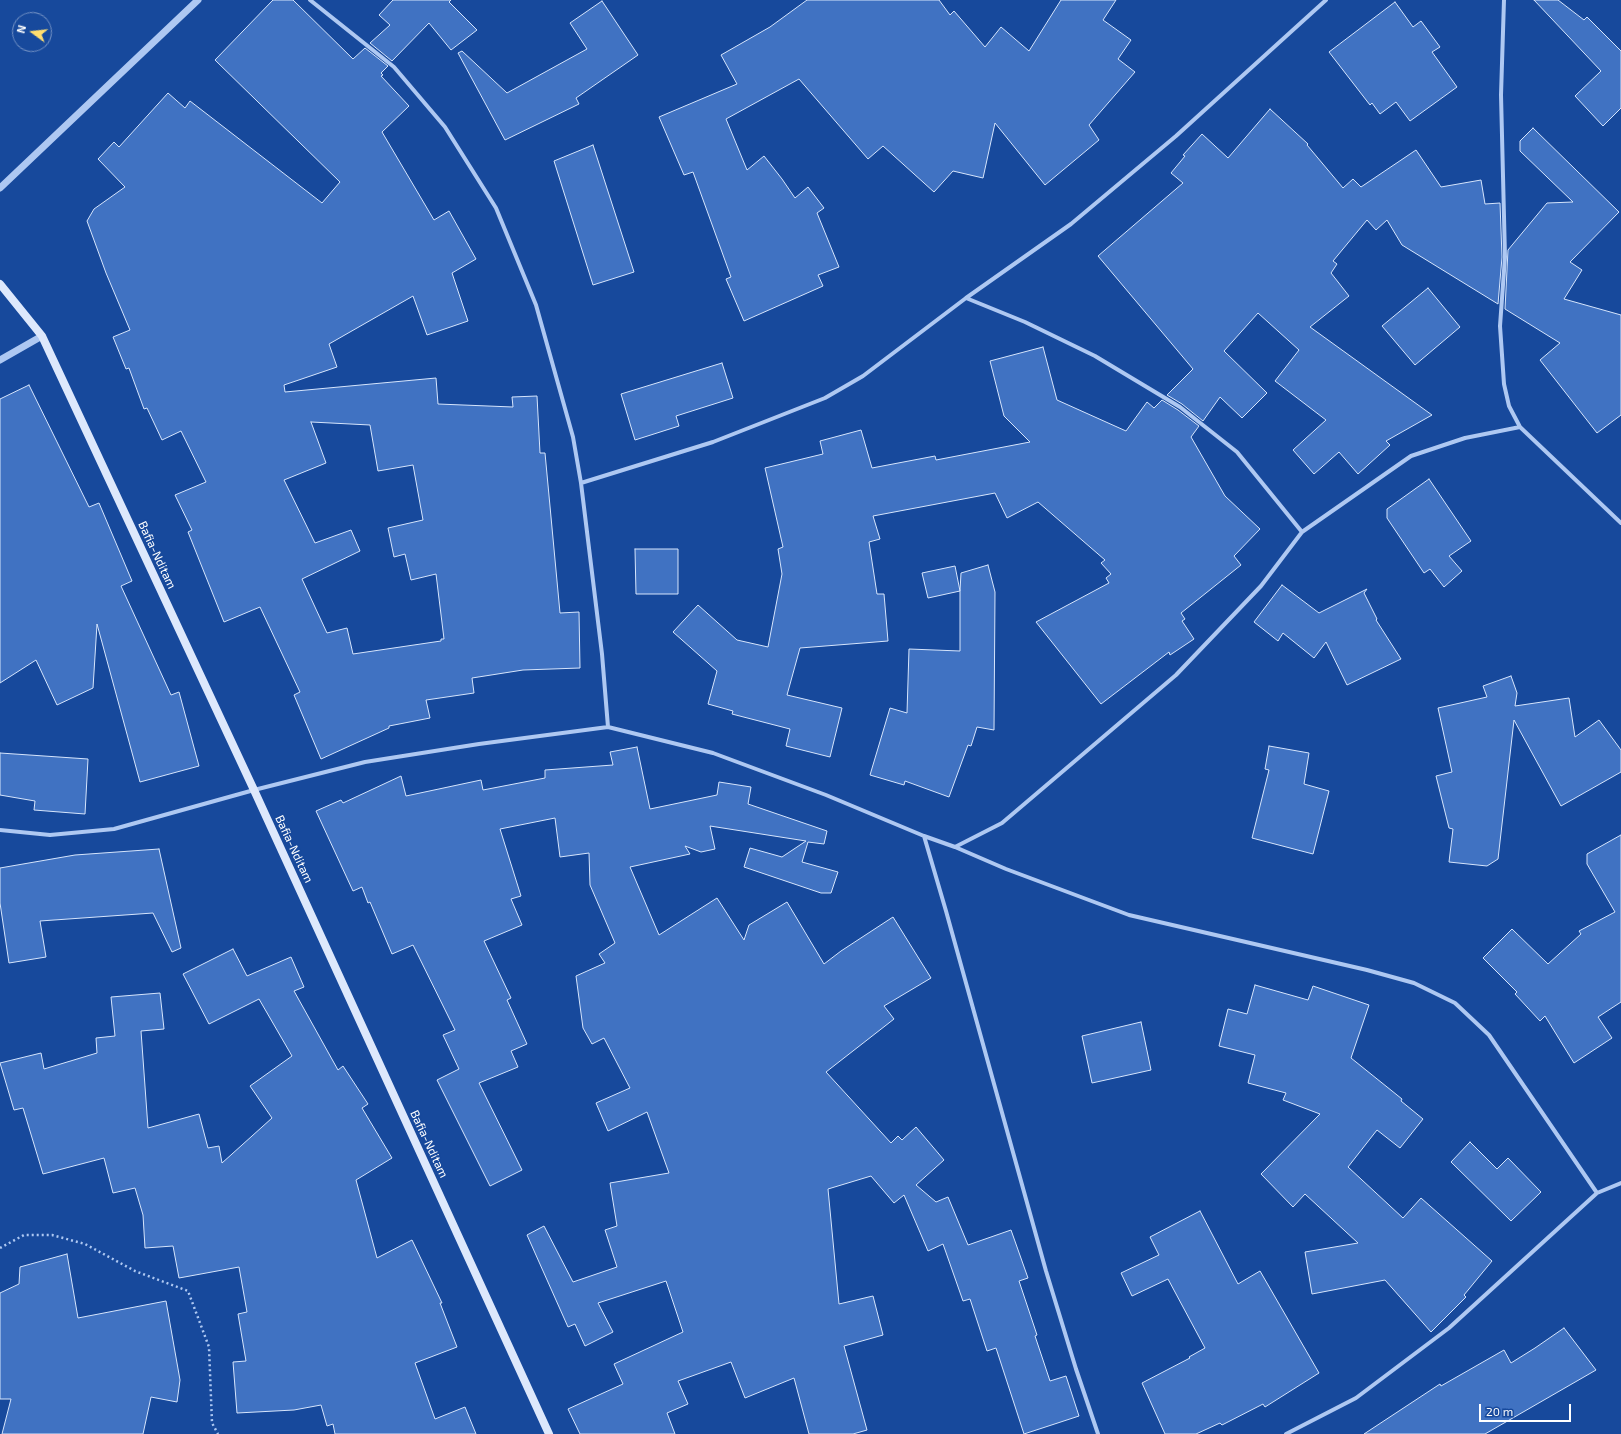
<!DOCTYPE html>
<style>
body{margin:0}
#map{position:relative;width:1621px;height:1434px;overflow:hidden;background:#17499c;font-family:"Exo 2",sans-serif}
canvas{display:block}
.north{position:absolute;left:12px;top:12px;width:40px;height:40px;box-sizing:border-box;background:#17499c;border:1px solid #7492c4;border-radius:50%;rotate:285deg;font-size:11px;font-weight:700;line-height:16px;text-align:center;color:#fff}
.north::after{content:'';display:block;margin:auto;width:14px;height:18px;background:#ffde6f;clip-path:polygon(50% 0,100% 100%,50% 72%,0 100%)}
.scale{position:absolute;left:1479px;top:1404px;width:92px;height:18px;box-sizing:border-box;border:2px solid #fff;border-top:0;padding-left:5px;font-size:12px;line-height:14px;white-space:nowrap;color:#fff;-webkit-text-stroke:3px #17499c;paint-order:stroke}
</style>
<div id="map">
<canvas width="1621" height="1434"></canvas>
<div class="north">N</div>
<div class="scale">20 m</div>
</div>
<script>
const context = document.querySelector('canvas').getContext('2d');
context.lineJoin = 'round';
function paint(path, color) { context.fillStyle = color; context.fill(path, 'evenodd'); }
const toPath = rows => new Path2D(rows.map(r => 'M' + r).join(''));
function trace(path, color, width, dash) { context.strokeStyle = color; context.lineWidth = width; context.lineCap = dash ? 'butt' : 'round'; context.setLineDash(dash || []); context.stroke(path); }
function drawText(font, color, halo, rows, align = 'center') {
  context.font = font + ' "Exo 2",sans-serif'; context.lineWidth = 3; context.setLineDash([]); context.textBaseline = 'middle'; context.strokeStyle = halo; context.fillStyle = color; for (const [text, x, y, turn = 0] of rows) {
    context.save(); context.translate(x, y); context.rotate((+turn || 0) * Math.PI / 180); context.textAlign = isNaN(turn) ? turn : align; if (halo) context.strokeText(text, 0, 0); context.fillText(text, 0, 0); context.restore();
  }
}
const building = toPath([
 [273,0,293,0,353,59,365,48,388,66,381,73,383,75,381,76,409,106,382,132,434,220,449,211,476,259,452,273,468,321,427,335,413,296,329,344,337,367,284,385,285,392,436,378,438,404,513,407,512,397,537,396,540,453,545,453,560,613,579,612,580,668,523,670,472,678,474,693,426,700,430,718,389,726,389,728,321,759,294,695,300,692,260,607,224,622,188,532,192,530,175,495,206,482,181,431,162,440,147,408,144,409,129,368,126,369,113,337,130,330,106,273,87,221,94,209,125,187,98,159,114,142,119,147,168,93,185,108,190,101,322,203,340,182,215,60,273,0],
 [311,422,370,425,378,471,413,465,423,520,388,528,394,557,405,554,411,580,436,574,444,639,441,639,441,641,353,654,347,628,327,633,302,579,360,551,351,530,315,543,284,480,326,463,311,422],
 [393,0,451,0,449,2,477,30,451,50,429,23,392,61,370,43,390,25,379,15,393,0],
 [807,0,939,0,950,15,954,11,985,47,1001,27,1029,51,1061,0,1116,0,1103,20,1131,40,1118,59,1135,72,1089,125,1099,140,1045,185,995,123,983,178,953,171,934,192,883,146,868,159,799,79,726,119,747,170,764,156,782,179,795,198,808,187,824,208,817,213,839,267,818,275,823,286,744,321,726,279,731,277,693,172,684,175,659,117,737,84,721,55,770,27,807,0],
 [1534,0,1558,0,1584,20,1587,17,1621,51,1621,108,1603,126,1575,96,1601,71,1534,0],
 [602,1,638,55,576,98,579,104,505,140,458,53,462,51,507,93,587,49,570,23,602,1],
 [1395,2,1413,27,1421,21,1440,47,1432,52,1457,87,1410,121,1396,102,1380,114,1372,103,1370,105,1329,52,1395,2],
 [1270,109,1308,144,1307,145,1343,188,1353,179,1361,187,1416,150,1441,187,1481,180,1485,204,1500,203,1502,257,1498,304,1402,245,1387,220,1376,230,1367,220,1333,261,1337,264,1331,273,1349,296,1310,327,1432,415,1386,441,1390,445,1358,474,1339,452,1314,474,1293,450,1326,420,1275,381,1299,350,1258,313,1224,351,1267,393,1242,418,1220,397,1203,421,1182,404,1167,395,1193,369,1098,256,1183,183,1171,173,1185,156,1183,155,1202,134,1228,158,1270,109],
 [1533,128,1619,212,1570,262,1582,270,1564,299,1621,315,1621,415,1597,433,1540,360,1560,343,1505,309,1508,250,1547,203,1573,202,1520,151,1520,141,1533,128],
 [593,145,634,272,593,285,554,161,593,145],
 [1428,288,1460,327,1415,365,1382,326,1428,288],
 [1043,347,1057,400,1126,431,1147,402,1154,408,1162,400,1178,410,1199,426,1191,437,1225,496,1260,529,1234,556,1241,565,1181,613,1185,619,1182,621,1194,639,1170,655,1169,652,1101,704,1036,622,1109,583,1106,578,1111,574,1101,563,1105,560,1038,502,1007,518,995,493,873,516,880,539,869,542,877,594,884,594,888,641,800,648,787,695,842,708,830,757,786,746,790,729,732,714,733,711,708,704,717,671,673,632,698,605,737,640,768,647,782,574,778,549,783,547,765,468,823,454,820,441,861,430,872,468,935,456,936,460,1030,442,1004,416,990,361,1043,347],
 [722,363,733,398,676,416,679,426,635,440,621,394,722,363],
 [29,385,89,507,99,503,132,581,121,586,171,695,179,692,199,766,140,782,97,624,93,688,57,705,36,660,0,683,0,399,29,385],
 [1429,479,1471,541,1449,556,1462,571,1444,587,1430,569,1424,573,1387,518,1387,509,1429,479],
 [635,549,678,549,678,594,636,594,635,549],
 [988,565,995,592,994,730,977,727,971,746,968,745,949,797,905,781,904,785,870,775,890,708,907,713,909,649,960,651,960,591,928,598,922,573,955,566,960,591,961,573,988,565],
 [1282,585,1319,613,1367,589,1364,593,1377,619,1376,620,1401,659,1347,685,1326,642,1314,658,1283,633,1278,641,1254,622,1282,585],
 [1511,676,1517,693,1515,706,1569,698,1575,737,1599,720,1621,750,1621,772,1561,806,1514,720,1498,859,1487,866,1449,862,1453,829,1449,828,1436,776,1452,772,1438,708,1487,697,1483,686,1511,676],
 [1269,746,1309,753,1304,784,1329,791,1313,854,1252,838,1269,770,1265,769,1269,746],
 [637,747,650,809,717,795,719,782,751,787,748,804,827,831,824,844,808,842,802,862,838,872,831,893,821,893,744,867,750,848,782,857,806,841,710,826,715,849,701,852,685,846,690,854,630,867,659,935,717,898,744,940,749,925,787,902,824,964,841,951,893,917,931,978,884,1006,894,1019,826,1072,891,1143,898,1136,902,1140,916,1127,944,1160,916,1185,936,1202,948,1197,968,1245,1011,1230,1028,1278,1019,1281,1037,1335,1035,1336,1050,1381,1066,1376,1079,1416,1024,1434,996,1348,987,1351,970,1299,963,1301,943,1244,928,1251,904,1195,894,1203,871,1176,828,1189,839,1304,873,1296,883,1335,844,1346,867,1430,853,1434,809,1434,794,1378,745,1398,731,1362,678,1381,688,1404,667,1413,675,1434,580,1434,568,1409,623,1384,614,1364,683,1332,666,1281,598,1303,613,1332,585,1346,575,1324,568,1327,527,1235,544,1226,573,1282,617,1267,605,1230,617,1226,610,1183,669,1173,647,1112,608,1131,596,1103,630,1088,604,1038,592,1044,583,1028,576,976,605,963,599,954,615,943,590,885,589,853,560,857,555,818,500,829,521,896,511,899,522,925,484,941,511,998,507,1000,527,1044,511,1051,518,1067,479,1083,522,1170,490,1186,437,1080,459,1069,443,1035,455,1030,413,945,392,954,370,902,368,903,362,887,353,891,316,811,341,800,343,803,401,776,406,796,481,780,483,790,545,778,545,770,613,765,610,752,637,747],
 [0,753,88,759,85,814,34,810,35,801,0,795,0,753],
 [1621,835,1621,1002,1598,1017,1612,1038,1574,1063,1545,1016,1540,1021,1515,994,1517,992,1483,958,1512,929,1548,964,1581,934,1579,931,1615,912,1587,864,1587,854,1621,835],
 [159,849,181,948,172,952,153,913,40,921,46,957,9,963,0,903,0,868,75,855,159,849],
 [233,949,247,976,291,957,304,987,294,991,338,1070,343,1066,368,1104,362,1108,392,1158,356,1180,377,1258,412,1240,442,1303,440,1303,457,1347,415,1363,435,1419,465,1407,476,1434,335,1434,333,1424,327,1426,321,1405,294,1410,237,1413,233,1362,246,1361,238,1314,247,1312,239,1267,179,1278,173,1246,145,1248,143,1215,135,1188,113,1193,104,1158,43,1174,23,1108,14,1110,0,1063,41,1053,44,1069,97,1053,96,1038,115,1036,111,997,160,993,164,1029,141,1031,148,1128,199,1114,208,1148,219,1146,222,1163,272,1118,250,1086,292,1056,259,999,209,1024,183,974,233,949],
 [1255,985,1308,1000,1313,986,1369,1005,1351,1058,1402,1099,1401,1101,1423,1119,1400,1148,1377,1130,1348,1167,1403,1218,1421,1198,1492,1261,1464,1295,1466,1297,1431,1332,1385,1280,1312,1294,1305,1252,1358,1243,1305,1194,1293,1207,1261,1174,1320,1114,1283,1100,1286,1093,1248,1083,1255,1055,1219,1046,1228,1009,1247,1014,1255,985],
 [1141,1022,1151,1070,1092,1083,1082,1036,1141,1022],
 [1470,1142,1497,1169,1508,1158,1541,1192,1511,1221,1451,1162,1470,1142],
 [1200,1211,1238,1284,1260,1271,1319,1373,1265,1407,1263,1404,1222,1425,1220,1423,1196,1434,1165,1434,1142,1383,1190,1358,1189,1357,1205,1348,1168,1279,1132,1296,1121,1273,1159,1255,1150,1237,1200,1211],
 [67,1254,78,1318,166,1301,180,1380,177,1402,151,1397,143,1434,2,1434,11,1399,0,1399,0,1293,19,1284,20,1267,67,1254],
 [1564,1328,1596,1370,1485,1434,1364,1434,1440,1384,1441,1386,1504,1350,1511,1363,1535,1348,1564,1328]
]);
const path = toPath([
 [0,1248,24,1235,52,1235,85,1244,135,1271,188,1291,209,1347,212,1423,218,1434]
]);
const minor = toPath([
 [310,0,394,67,445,127,496,208,536,305,573,437,581,483,602,654,608,727],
 [1504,0,1501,95,1505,257,1500,326,1504,384,1509,406,1520,427,1621,523],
 [966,298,1025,322,1095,356,1180,407,1237,452,1302,532],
 [581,483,713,442,825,398,863,376,966,298,1071,224,1176,136,1326,0],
 [0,830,50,835,114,829,254,790,365,762,479,744,608,727,713,753,826,795,924,836,955,847,1002,823,1176,675,1261,586,1302,532,1411,456,1465,438,1520,427],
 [924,836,946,911,1046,1271,1076,1369,1098,1434],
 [955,847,1006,869,1129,915,1367,970,1414,983,1455,1003,1489,1035,1597,1193],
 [1286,1434,1356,1398,1449,1328,1597,1193,1621,1183]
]);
const tertiary = toPath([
 [0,188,198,0],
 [0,360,42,336]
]);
const secondary = toPath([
 [0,284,42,336,254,790,549,1434]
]);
const streetNames = [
 ["Bafia-Nditam",157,555,65],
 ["Bafia-Nditam",294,849,65],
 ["Bafia-Nditam",429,1144,65]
];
paint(building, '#4072c2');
trace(building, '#d6e5fc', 1);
trace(path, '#aec8f2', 2.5, [2, 3]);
trace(minor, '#aec8f2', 4);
trace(tertiary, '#aec8f2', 7);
trace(secondary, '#dde8fc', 8);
drawText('12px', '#fff', '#17499c', streetNames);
</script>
